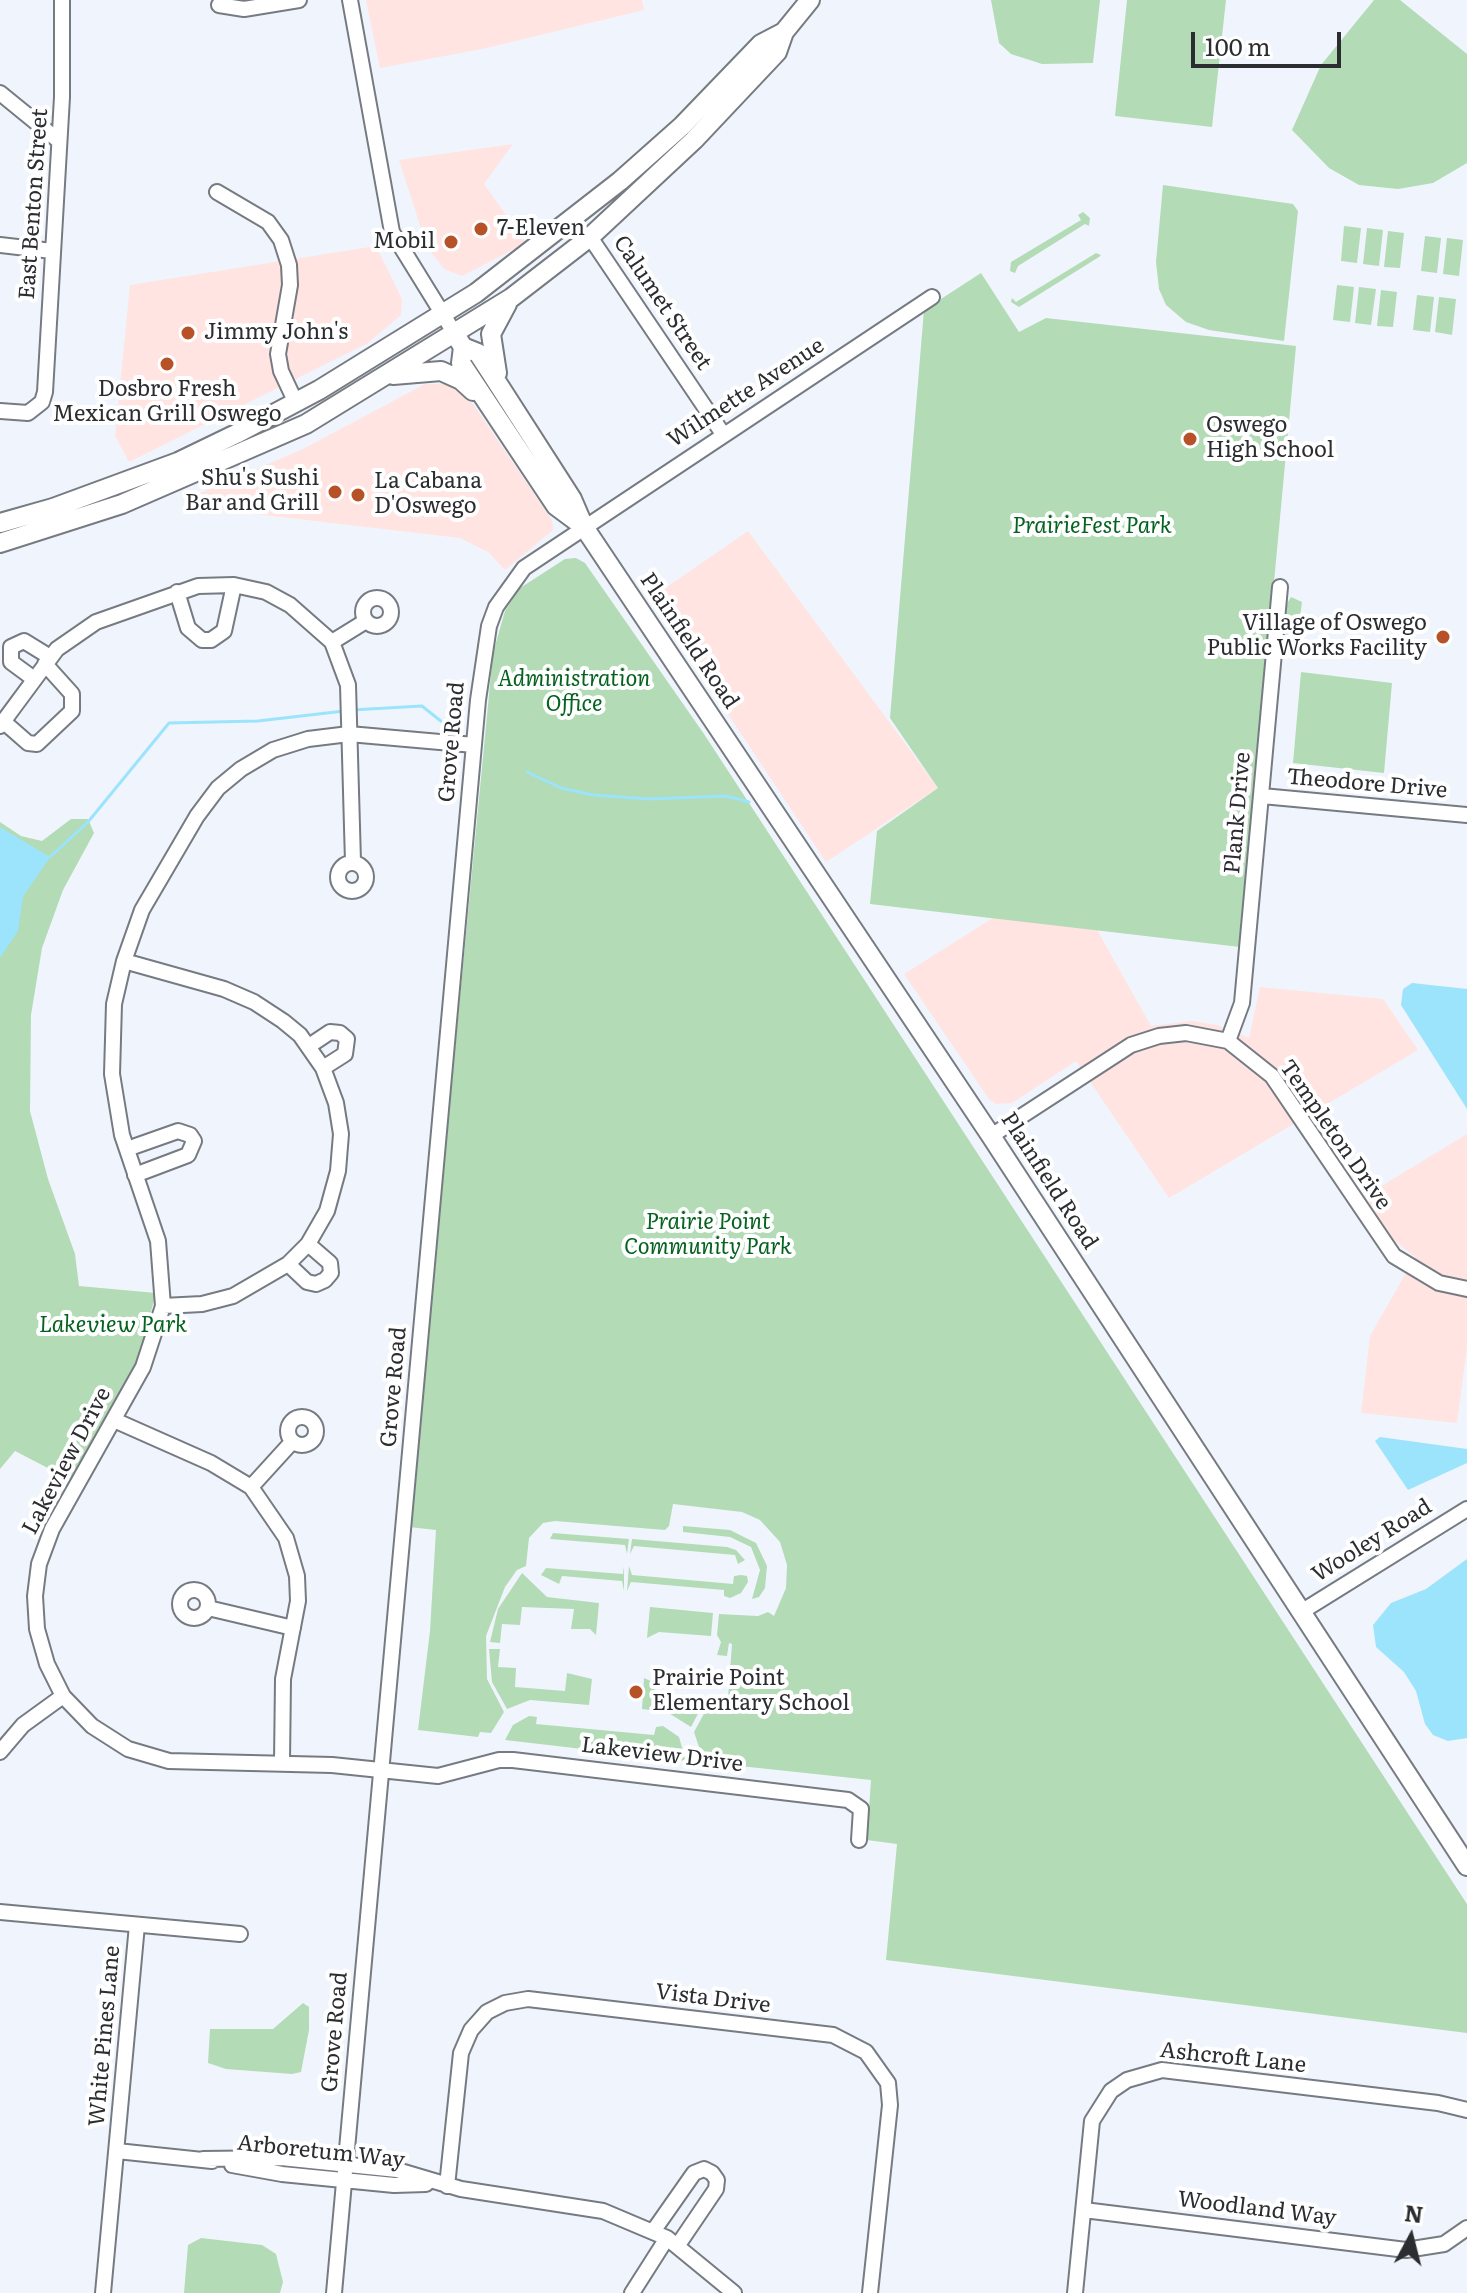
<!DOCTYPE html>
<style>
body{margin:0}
#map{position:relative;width:1467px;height:2293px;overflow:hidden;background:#f0f5fd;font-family:Literata,serif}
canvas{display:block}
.north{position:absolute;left:1371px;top:2197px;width:80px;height:80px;-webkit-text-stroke:6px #fff;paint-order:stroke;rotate:7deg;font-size:22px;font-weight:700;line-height:32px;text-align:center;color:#2b2d30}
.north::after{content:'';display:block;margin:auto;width:28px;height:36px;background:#2b2d30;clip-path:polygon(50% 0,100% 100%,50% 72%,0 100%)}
.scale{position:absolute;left:1191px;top:32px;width:150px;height:36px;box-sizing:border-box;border:4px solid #2b2d30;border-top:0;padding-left:10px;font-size:24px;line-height:28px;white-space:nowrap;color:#2b2d30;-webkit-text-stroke:6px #fff;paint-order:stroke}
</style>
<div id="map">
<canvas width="1467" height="2293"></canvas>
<div class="north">N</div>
<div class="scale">100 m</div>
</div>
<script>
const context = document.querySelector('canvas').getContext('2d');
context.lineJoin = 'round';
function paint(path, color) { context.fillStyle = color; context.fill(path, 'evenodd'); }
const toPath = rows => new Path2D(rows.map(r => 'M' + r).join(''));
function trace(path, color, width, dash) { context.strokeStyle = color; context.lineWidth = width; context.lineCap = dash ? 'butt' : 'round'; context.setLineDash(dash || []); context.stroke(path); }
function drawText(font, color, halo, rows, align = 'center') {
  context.font = font + ' Literata,serif'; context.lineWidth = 8; context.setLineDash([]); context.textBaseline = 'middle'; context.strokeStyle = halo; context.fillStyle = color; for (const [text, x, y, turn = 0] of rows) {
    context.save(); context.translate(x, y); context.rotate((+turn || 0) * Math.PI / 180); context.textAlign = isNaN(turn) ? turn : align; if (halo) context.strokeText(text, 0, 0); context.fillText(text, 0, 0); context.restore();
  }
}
const commercial = toPath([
 [366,0,642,0,644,10,482,49,380,68],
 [513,144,484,184,526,243,462,276,444,269,427,247,399,160],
 [376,246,402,299,401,315,368,343,129,462,115,436,130,285],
 [425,384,449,384,473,404,552,520,553,530,505,570,488,552,460,538,196,507,191,497,303,449],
 [748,531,938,788,826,862,651,598],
 [996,916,1096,928,1151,1026,1192,1021,1217,1025,1249,1038,1260,987,1383,999,1418,1050,1169,1198,1076,1061,1012,1103,996,1104,989,1099,904,974],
 [1467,1134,1467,1347,1457,1423,1361,1413,1370,1336,1415,1257,1391,1238,1365,1196]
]);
const green = toPath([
 [991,0,1100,0,1093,63,1042,64,1011,54,999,43],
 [1127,0,1226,0,1212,127,1115,116],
 [1374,0,1400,0,1467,54,1467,163,1433,183,1398,189,1359,185,1329,168,1292,130,1321,65],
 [1163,185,1293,204,1298,211,1284,341,1209,330,1186,322,1166,305,1159,289,1156,262],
 [1083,212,1090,218,1089,226,1085,224,1018,266,1015,273,1010,271,1011,262,1081,220,1078,215],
 [1344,226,1361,228,1357,263,1341,261],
 [1367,228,1383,230,1379,266,1363,264],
 [1388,231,1404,233,1400,268,1384,267],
 [1425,236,1441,238,1437,273,1421,271],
 [1447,238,1463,240,1459,276,1443,274],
 [1096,253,1101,255,1099,257,1019,307,1011,302,1012,298,1016,302],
 [981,273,1019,332,1046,318,1296,346,1240,947,870,904,877,831,938,788,890,718,924,310],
 [1337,285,1354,287,1350,322,1333,320],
 [1359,287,1376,289,1371,325,1355,323],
 [1381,290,1397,292,1393,327,1377,326],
 [1417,295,1434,297,1430,332,1413,330],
 [1439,297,1456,299,1452,335,1435,332],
 [576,558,585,563,704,734,1467,1904,1467,2033,886,1960,897,1844,867,1840,871,1780,712,1763,713,1757,702,1756,694,1732,706,1710,712,1709,713,1697,724,1698,723,1710,727,1711,732,1644,729,1643,727,1656,717,1655,721,1642,717,1635,719,1614,758,1616,768,1612,774,1616,786,1588,787,1565,780,1542,760,1520,742,1512,673,1504,669,1526,665,1530,555,1521,543,1523,529,1538,526,1566,517,1570,505,1587,486,1636,487,1679,504,1712,491,1733,480,1732,478,1737,418,1730,430,1631,436,1530,409,1527,493,653,505,611,520,588,565,559],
 [1291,597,1302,602,1298,632,1284,635,1285,607],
 [1301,672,1392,683,1384,773,1293,763],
 [71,819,88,819,94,833,63,890,42,948,31,1015,30,1111,48,1179,75,1254,79,1286,156,1293,139,1357,71,1480,15,1451,0,1469,0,822,21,836,42,841],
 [683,1526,730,1530,756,1543,767,1566,765,1588,759,1597,752,1599,760,1570,751,1547,730,1537,683,1532],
 [553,1533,629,1539,627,1554,625,1545,550,1539],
 [632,1539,727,1547,736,1550,745,1560,738,1564,735,1555,634,1546,630,1554],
 [624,1566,624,1591,622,1581,562,1576,559,1584,541,1575,546,1568,623,1574],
 [629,1566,632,1575,733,1584,734,1576,741,1575,747,1576,748,1582,741,1593,730,1598,724,1596,724,1590,631,1582,627,1591],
 [522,1573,547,1597,599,1603,596,1635,590,1629,571,1629,574,1609,522,1607,520,1625,502,1624,500,1643,490,1642,498,1609],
 [650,1607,713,1613,711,1636,659,1632,647,1638],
 [489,1649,500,1649,498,1667,516,1668,515,1687,565,1691,567,1673,592,1679,589,1705,530,1700,507,1709,492,1682],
 [644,1678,655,1683,654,1693,660,1693,657,1711,642,1709],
 [679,1694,696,1697,695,1707,699,1712,691,1727,667,1712,672,1697],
 [529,1716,537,1717,536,1724,654,1735,656,1727,663,1726,679,1737,686,1761,505,1740,513,1725],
 [303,2003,309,2007,309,2030,301,2072,292,2074,226,2069,208,2063,210,2029,273,2029],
 [201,2238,262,2245,276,2254,283,2282,280,2293,184,2293,188,2245]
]);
const water = toPath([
 [0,827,50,857,23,897,18,931,0,958],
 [1412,983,1467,989,1467,1109,1401,1005,1403,989],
 [1380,1437,1467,1449,1467,1463,1408,1490,1375,1441],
 [1467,1559,1467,1738,1448,1741,1433,1735,1425,1724,1416,1691,1404,1672,1376,1647,1373,1625,1391,1603,1426,1589]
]);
const stream = toPath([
 [352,710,422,706,442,722],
 [527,772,561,788,593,795,648,799,726,796,749,802],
 [50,857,88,822,169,723,258,721,344,711]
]);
const minor = toPath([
 [350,0,392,232,455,334],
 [219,5,244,9,299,0],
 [0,93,59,141],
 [217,192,268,222,281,240,289,265,290,285,278,354,281,371,296,403],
 [590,237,723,434],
 [0,245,52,251],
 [0,411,28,413,42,402,45,392,62,97,62,0],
 [177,592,188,628,202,640,211,640,224,631,234,585],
 '363 612a14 14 0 1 1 28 0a14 14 0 1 1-28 0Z',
 [332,642,366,621],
 [34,679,11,662,11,647,24,641,50,657],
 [4,722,28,743,37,744,72,711,72,694,45,664],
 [0,726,57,649,96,622,198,586,234,585,266,592,290,605,332,642,348,685,353,862],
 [474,745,349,734,308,739,273,750,241,769,218,788,197,816,142,910,124,961,114,1004,112,1074,122,1135,158,1241,163,1306,143,1367,52,1529,39,1564,35,1596,37,1629,47,1664,63,1696,92,1726,128,1749,169,1761,332,1765,438,1776,499,1760,513,1760,848,1800,861,1809,859,1840],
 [1262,796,1467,815],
 '338 877a14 14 0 1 1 28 0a14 14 0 1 1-28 0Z',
 [124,961,224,989,254,1002,283,1021,300,1035,323,1068,336,1103,341,1134,338,1171,327,1211,308,1244,288,1264,233,1296,202,1304,163,1306],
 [1228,1041,1242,1003,1280,587],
 [309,1046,330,1032,340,1033,347,1039,345,1054,323,1068],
 [991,1136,1131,1045,1159,1036,1186,1033,1228,1041,1272,1076,1394,1256,1439,1283,1467,1289],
 [127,1149,178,1131,190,1135,194,1141,188,1155,135,1175],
 [288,1264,307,1282,316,1284,325,1280,331,1273,330,1263,308,1244],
 '288 1431a14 14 0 1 1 28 0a14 14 0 1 1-28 0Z',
 [114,1420,211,1463,251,1487,286,1538,297,1576,298,1601,283,1679,282,1762],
 [251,1487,292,1442],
 '180 1604a14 14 0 1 1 28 0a14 14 0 1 1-28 0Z',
 [208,1608,293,1628],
 [1301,1612,1467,1509],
 [0,1752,23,1725,63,1696],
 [0,1912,240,1934],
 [117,2151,212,2161],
 [203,2159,281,2158,397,2170,461,2189,603,2211,667,2238,734,2293],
 [232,2165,282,2174,394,2185,426,2184],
 [447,2186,461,2053,471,2030,487,2012,505,2003,528,1999,833,2035,866,2052,888,2083,890,2105,870,2293],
 [1084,2210,1406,2250,1444,2244,1467,2228],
 [654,2230,694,2173,704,2169,712,2173,717,2180,716,2189,678,2245],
 [103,2293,137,1925],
 [334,2293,478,700,489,626,496,607,524,568,932,297],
 [632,2293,667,2238],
 [1075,2293,1092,2121,1111,2091,1127,2080,1162,2070,1438,2103,1467,2110]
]);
const major = toPath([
 [455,334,463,347,478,353,491,373,572,499,584,527,991,1136,1467,1866],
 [463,347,461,363,556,506,583,526],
 [497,373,491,334,507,304],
 [393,375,441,371,461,380,473,391],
 [0,523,53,508,178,462,236,434,319,390,476,293,620,181,682,126,761,44,784,32],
 [0,543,122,504,306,424,511,298,590,237,694,140,777,52,784,32,810,0]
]);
const markers = [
 [481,229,8,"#b75127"],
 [451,242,8,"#b75127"],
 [188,333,8,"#b75127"],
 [167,364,8,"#b75127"],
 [1190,439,8,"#b75127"],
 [335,492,8,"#b75127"],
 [358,495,8,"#b75127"],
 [1443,637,8,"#b75127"],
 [636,1692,8,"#b75127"]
];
const streetNames = [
 ["East Benton Street",34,204,-86],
 ["Calumet Street",662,303,56],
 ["Wilmette Avenue",746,393,-33],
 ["Plainfield Road",689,641,56],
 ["Grove Road",452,742,-85],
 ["Theodore Drive",1367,784,5],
 ["Plank Drive",1238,813,-85],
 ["Templeton Drive",1335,1135,55],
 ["Plainfield Road",1049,1181,57],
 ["Grove Road",394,1387,-85],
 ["Lakeview Drive",67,1461,-62],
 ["Wooley Road",1372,1541,-32],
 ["Lakeview Drive",662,1755,7],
 ["Vista Drive",713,1999,7],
 ["Grove Road",335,2032,-85],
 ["White Pines Lane",105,2036,-85],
 ["Ashcroft Lane",1233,2058,6],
 ["Arboretum Way",321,2152,6],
 ["Woodland Way",1257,2209,7]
];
const poiNames = [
 ["7-Eleven",497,229],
 ["Mobil",435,242,"right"],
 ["Jimmy John's",204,333],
 ["Dosbro Fresh",167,390,"center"],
 ["Mexican Grill Oswego",167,415,"center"],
 ["Oswego",1206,426],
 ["High School",1206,451],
 ["Shu's Sushi",319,479,"right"],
 ["Bar and Grill",319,504,"right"],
 ["La Cabana",374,482],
 ["D'Oswego",374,507],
 ["Village of Oswego",1427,624,"right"],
 ["Public Works Facility",1427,649,"right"],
 ["Prairie Point",652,1679],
 ["Elementary School",652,1704]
];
const parkNames = [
 ["PrairieFest Park",1092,527],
 ["Administration",574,680],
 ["Office",574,705],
 ["Prairie Point",708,1223],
 ["Community Park",708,1248],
 ["Lakeview Park",113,1326]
];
paint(commercial, '#ffe4e1');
paint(green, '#b3dbb6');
paint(water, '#9ce3fc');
trace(stream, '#9ce3fc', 3);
trace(minor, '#767b82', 18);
trace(major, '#767b82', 22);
trace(minor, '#fff', 14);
trace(major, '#fff', 18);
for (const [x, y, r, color] of markers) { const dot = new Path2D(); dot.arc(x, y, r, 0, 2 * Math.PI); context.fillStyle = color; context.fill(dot); trace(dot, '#fff', 3); }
drawText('22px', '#2b2d30', '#fff', streetNames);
drawText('22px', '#2b2d30', '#fff', poiNames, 'left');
drawText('italic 22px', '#05621f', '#fff', parkNames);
</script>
